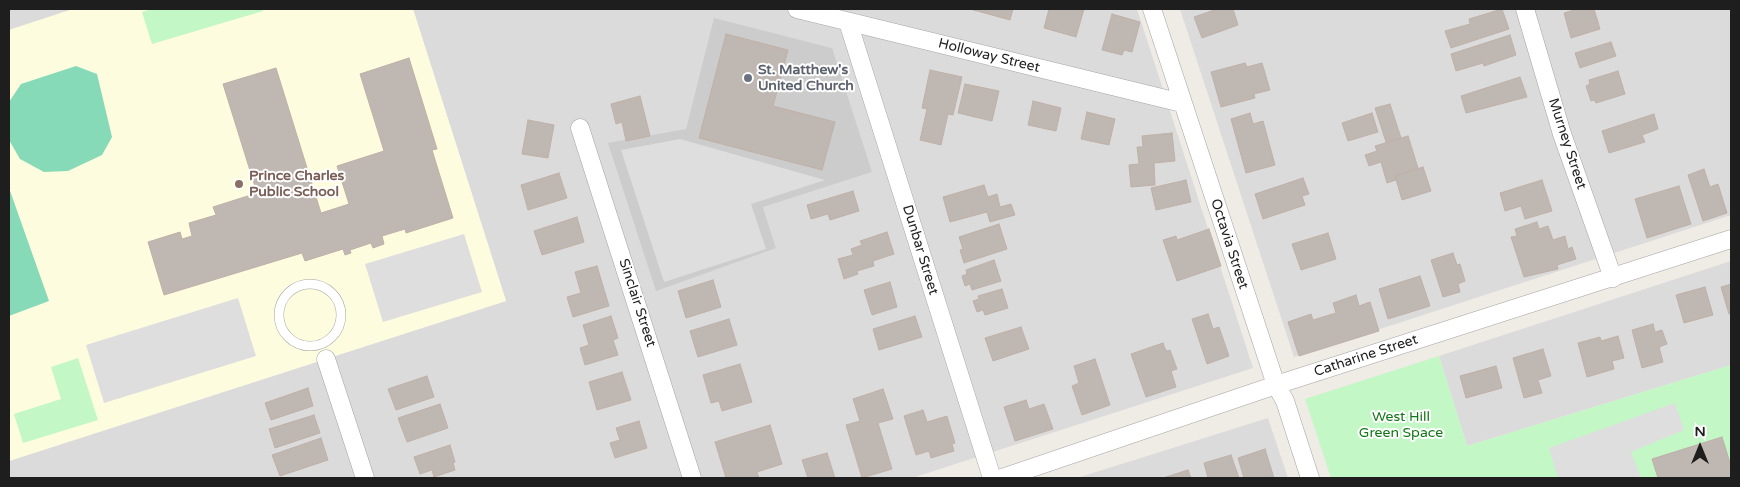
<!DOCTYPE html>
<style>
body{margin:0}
#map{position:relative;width:1740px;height:487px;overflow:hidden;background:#efebe5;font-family:"Varela Round",sans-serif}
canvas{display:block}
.frame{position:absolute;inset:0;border:10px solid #1e1e1e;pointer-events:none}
.north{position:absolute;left:1675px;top:422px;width:50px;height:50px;-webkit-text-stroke:4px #fff;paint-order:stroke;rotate:0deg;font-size:14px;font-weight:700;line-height:20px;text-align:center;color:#1e1e1e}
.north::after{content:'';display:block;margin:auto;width:18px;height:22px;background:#1e1e1e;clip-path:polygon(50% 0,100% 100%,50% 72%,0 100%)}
</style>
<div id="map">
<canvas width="1740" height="487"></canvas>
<div class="frame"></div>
<div class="north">N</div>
</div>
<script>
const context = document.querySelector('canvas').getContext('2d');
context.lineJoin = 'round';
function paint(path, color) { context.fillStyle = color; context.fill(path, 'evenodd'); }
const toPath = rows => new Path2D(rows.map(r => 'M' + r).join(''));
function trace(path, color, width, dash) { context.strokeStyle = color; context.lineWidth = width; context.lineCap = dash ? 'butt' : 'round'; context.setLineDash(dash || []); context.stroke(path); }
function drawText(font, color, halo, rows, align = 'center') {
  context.font = font + ' "Varela Round",sans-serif'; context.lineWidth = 4; context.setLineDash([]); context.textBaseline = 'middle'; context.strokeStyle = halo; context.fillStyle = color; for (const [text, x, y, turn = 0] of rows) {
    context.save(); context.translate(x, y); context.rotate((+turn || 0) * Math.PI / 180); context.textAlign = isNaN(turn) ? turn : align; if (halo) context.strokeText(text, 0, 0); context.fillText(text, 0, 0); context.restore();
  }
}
const residential = toPath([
 [9,9,73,9,9,30],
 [413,9,1137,9,1253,368,912,478,9,478,9,461,506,301],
 [715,19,832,48,763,207,776,248,686,129],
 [1180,9,1731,9,1731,215,1294,357],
 [1731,261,1731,365,1467,446,1439,356],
 [1268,418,1288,478,1077,478]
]);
const education = toPath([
 [73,9,413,9,506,301,9,461,9,30]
]);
const religious = toPath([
 [714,18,832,48,872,172,763,207,776,248,656,291,608,143,686,129]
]);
const park = toPath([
 [152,9,262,9,263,11,152,44,142,12],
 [1439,356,1467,446,1731,365,1731,478,1331,478,1305,399],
 [78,358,98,420,23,443,14,414,61,399,51,367]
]);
const pitch = toPath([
 [76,66,97,74,112,137,102,155,68,171,44,172,20,159,9,140,9,102,21,84],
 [9,188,49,301,9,316]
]);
const parking = toPath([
 [680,139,825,180,751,204,766,249,664,282,621,150],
 [464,234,482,292,383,322,365,264],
 [238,298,256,356,104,403,86,345],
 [1675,403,1684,430,1631,452,1641,478,1558,478,1549,448]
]);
const building = toPath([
 [970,9,1013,9,1010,20,970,9],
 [1049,9,1084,9,1076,37,1044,28,1049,9],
 [1217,9,1233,9,1238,25,1202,38,1194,17,1217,9],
 [1502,9,1509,29,1451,48,1445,31,1470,24,1469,19,1502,9],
 [1577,9,1594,9,1600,29,1571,38,1564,13,1577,9],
 [1112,14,1140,22,1132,52,1124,50,1122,55,1102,50,1112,14],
 [726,34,788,50,773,106,835,122,822,170,699,138,726,34],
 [1510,35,1516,55,1484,66,1483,63,1456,71,1451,54,1510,35],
 [1611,42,1616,56,1580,68,1575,53,1611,42],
 [409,58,437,149,432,150,453,218,406,233,405,229,382,236,384,244,373,248,371,243,350,250,351,253,345,255,343,249,305,261,302,253,164,295,148,242,180,232,182,239,192,236,189,223,216,215,213,207,257,193,223,84,276,68,321,213,349,204,337,166,384,151,360,74,409,58],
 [1245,63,1247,67,1262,63,1270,90,1254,94,1255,98,1221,107,1211,72,1245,63],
 [930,70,962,77,953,115,948,114,941,145,920,140,927,109,922,108,930,70],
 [1618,71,1625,94,1596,103,1594,100,1591,101,1586,86,1590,84,1589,80,1618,71],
 [1520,77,1527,97,1466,113,1461,96,1520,77],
 [965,84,999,91,992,121,958,113,965,84],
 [640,96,650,136,626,141,622,122,616,124,611,104,640,96],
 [1033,101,1061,108,1056,131,1028,125,1033,101],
 [1390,104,1401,138,1386,142,1375,108,1390,104],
 [1087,112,1115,119,1109,145,1081,139,1087,112],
 [1250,113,1253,124,1263,121,1275,165,1246,173,1231,119,1250,113],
 [1372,113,1378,132,1348,141,1342,123,1372,113],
 [1654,114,1658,129,1642,135,1645,142,1609,153,1602,131,1654,114],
 [528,120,554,125,548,158,522,154,528,120],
 [1172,133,1175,161,1154,163,1155,185,1131,187,1129,165,1139,164,1137,147,1143,147,1142,136,1172,133],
 [1408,136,1418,168,1395,176,1396,180,1387,183,1381,162,1369,166,1365,155,1377,151,1375,146,1408,136],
 [1423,167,1431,191,1402,200,1395,176,1423,167],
 [1704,169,1710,187,1718,184,1727,213,1703,221,1688,175,1704,169],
 [559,173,567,198,528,210,521,185,559,173],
 [1303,178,1309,194,1302,196,1305,205,1263,219,1255,194,1303,178],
 [1186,180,1191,202,1156,210,1151,188,1186,180],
 [1542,180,1552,211,1525,219,1521,206,1505,211,1500,193,1542,180],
 [984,185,988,197,997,194,1000,207,1011,204,1015,215,990,222,987,212,950,222,943,197,984,185],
 [1679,186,1691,224,1647,238,1635,199,1679,186],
 [853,191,859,211,830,220,828,214,811,219,807,205,853,191],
 [577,217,584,242,542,255,534,231,577,217],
 [1537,222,1539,229,1548,226,1553,240,1565,236,1568,249,1572,247,1576,259,1557,265,1558,269,1524,277,1511,237,1517,236,1515,229,1537,222],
 [999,224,1007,249,964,263,960,250,963,249,959,237,999,224],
 [1209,229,1221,266,1177,281,1163,240,1176,236,1177,240,1209,229],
 [887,232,894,254,873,261,874,266,857,271,858,274,844,279,838,259,853,255,851,249,862,245,860,241,887,232],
 [1328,233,1336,259,1301,270,1292,244,1328,233],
 [1453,253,1457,265,1460,264,1465,281,1458,284,1460,292,1443,297,1431,260,1453,253],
 [994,260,1001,281,972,290,970,284,965,286,962,276,967,274,966,270,994,260],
 [597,266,609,306,573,317,567,297,581,293,575,272,597,266],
 [1420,276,1430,306,1388,319,1379,289,1420,276],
 [713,280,721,307,686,318,678,291,713,280],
 [890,282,897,307,872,315,864,290,890,282],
 [1731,284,1731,314,1729,314,1721,287,1731,284],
 [1705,287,1713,315,1684,323,1676,295,1705,287],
 [1002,289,1008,308,985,315,983,310,977,312,973,301,979,299,978,296,1002,289],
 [1356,295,1359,306,1370,302,1379,331,1299,356,1288,322,1311,314,1313,320,1336,313,1333,303,1356,295],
 [1208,314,1213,329,1219,327,1229,356,1207,364,1192,319,1208,314],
 [611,316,618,338,613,340,618,355,585,365,580,348,589,345,583,325,611,316],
 [915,316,922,337,879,350,873,329,915,316],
 [729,319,737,345,698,357,690,331,729,319],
 [1653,324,1655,332,1662,330,1667,344,1659,347,1663,362,1642,368,1632,330,1653,324],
 [1021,327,1029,349,993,361,985,338,1021,327],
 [1618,336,1624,358,1612,361,1614,369,1587,377,1578,343,1600,337,1601,341,1618,336],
 [1163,343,1166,351,1170,350,1177,369,1171,371,1176,387,1146,397,1131,354,1163,343],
 [1543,349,1551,376,1538,380,1542,393,1524,398,1513,358,1543,349],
 [1095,359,1110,405,1082,415,1072,386,1079,383,1074,366,1095,359],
 [740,364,752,402,722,411,719,401,711,403,703,375,740,364],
 [1496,366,1502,388,1466,398,1460,376,1496,366],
 [622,372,631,400,597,410,589,382,622,372],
 [427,376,434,397,396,410,388,389,427,376],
 [308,388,313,406,271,420,265,403,308,388],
 [883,389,893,419,878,423,892,469,862,478,846,425,860,421,853,399,883,389],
 [1026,400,1029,409,1044,404,1053,429,1015,441,1004,407,1026,400],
 [440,404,448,428,407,442,398,418,440,404],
 [923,410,927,422,947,416,955,443,952,444,954,451,931,458,929,451,916,455,904,416,923,410],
 [314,415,320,433,275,448,269,429,314,415],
 [639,421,647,448,615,458,610,443,620,440,616,428,639,421],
 [770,425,782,464,757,472,759,478,726,478,715,442,770,425],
 [1722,437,1731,466,1731,478,1658,478,1652,459,1722,437],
 [321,438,328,460,280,476,272,455,321,438],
 [450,445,455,462,453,463,455,470,434,477,432,470,420,474,414,457,450,445],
 [1265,449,1274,478,1244,478,1238,458,1265,449],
 [827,453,835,478,808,478,802,460,827,453],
 [1231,455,1239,478,1208,478,1204,463,1231,455],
 [1188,470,1191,478,1163,478,1188,470]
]);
const lane = toPath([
 '279 315a31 31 0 1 1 62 0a31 31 0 1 1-62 0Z'
]);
const street = toPath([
 [797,9,1182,103],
 [1152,9,1276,385,1285,401,1310,478],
 [1525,9,1562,134,1613,278],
 [848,22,992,478],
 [580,128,692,478],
 [326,359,365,478],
 [1002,478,1276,385,1731,239]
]);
const markers = [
 [748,78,5,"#6b7280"],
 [239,184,5,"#8d6e63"]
];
const streetNames = [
 ["Holloway Street",989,56,14],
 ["Murney Street",1567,144,72],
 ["Octavia Street",1229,244,72],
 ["Dunbar Street",920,250,73],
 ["Sinclair Street",637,303,72],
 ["Catharine Street",1366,356,-18]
];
const worshipNames = [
 ["St. Matthew's",758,70],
 ["United Church",758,86]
];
const educationNames = [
 ["Prince Charles",249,176],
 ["Public School",249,192]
];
const parkNames = [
 ["West Hill",1401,417],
 ["Green Space",1401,433]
];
paint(residential, '#dcdbdb');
paint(education, '#fefcdf');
paint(religious, '#ccc');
paint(park, '#c3f7c6');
paint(pitch, '#86dab7');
paint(parking, '#dedede');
paint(building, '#bfb7b1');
trace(building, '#c0b1a8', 1);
trace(lane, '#a5a5a5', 10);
trace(street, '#a5a5a5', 19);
trace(lane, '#fff', 9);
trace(street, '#fff', 18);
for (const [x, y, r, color] of markers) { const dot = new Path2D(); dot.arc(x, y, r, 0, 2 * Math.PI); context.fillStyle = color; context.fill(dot); trace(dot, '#fff', 2); }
drawText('14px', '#1e1e1e', '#fff', streetNames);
drawText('bold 14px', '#5b616d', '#fff', worshipNames, 'left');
drawText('bold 14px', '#785e54', '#fff', educationNames, 'left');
drawText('14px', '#107815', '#fff', parkNames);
</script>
